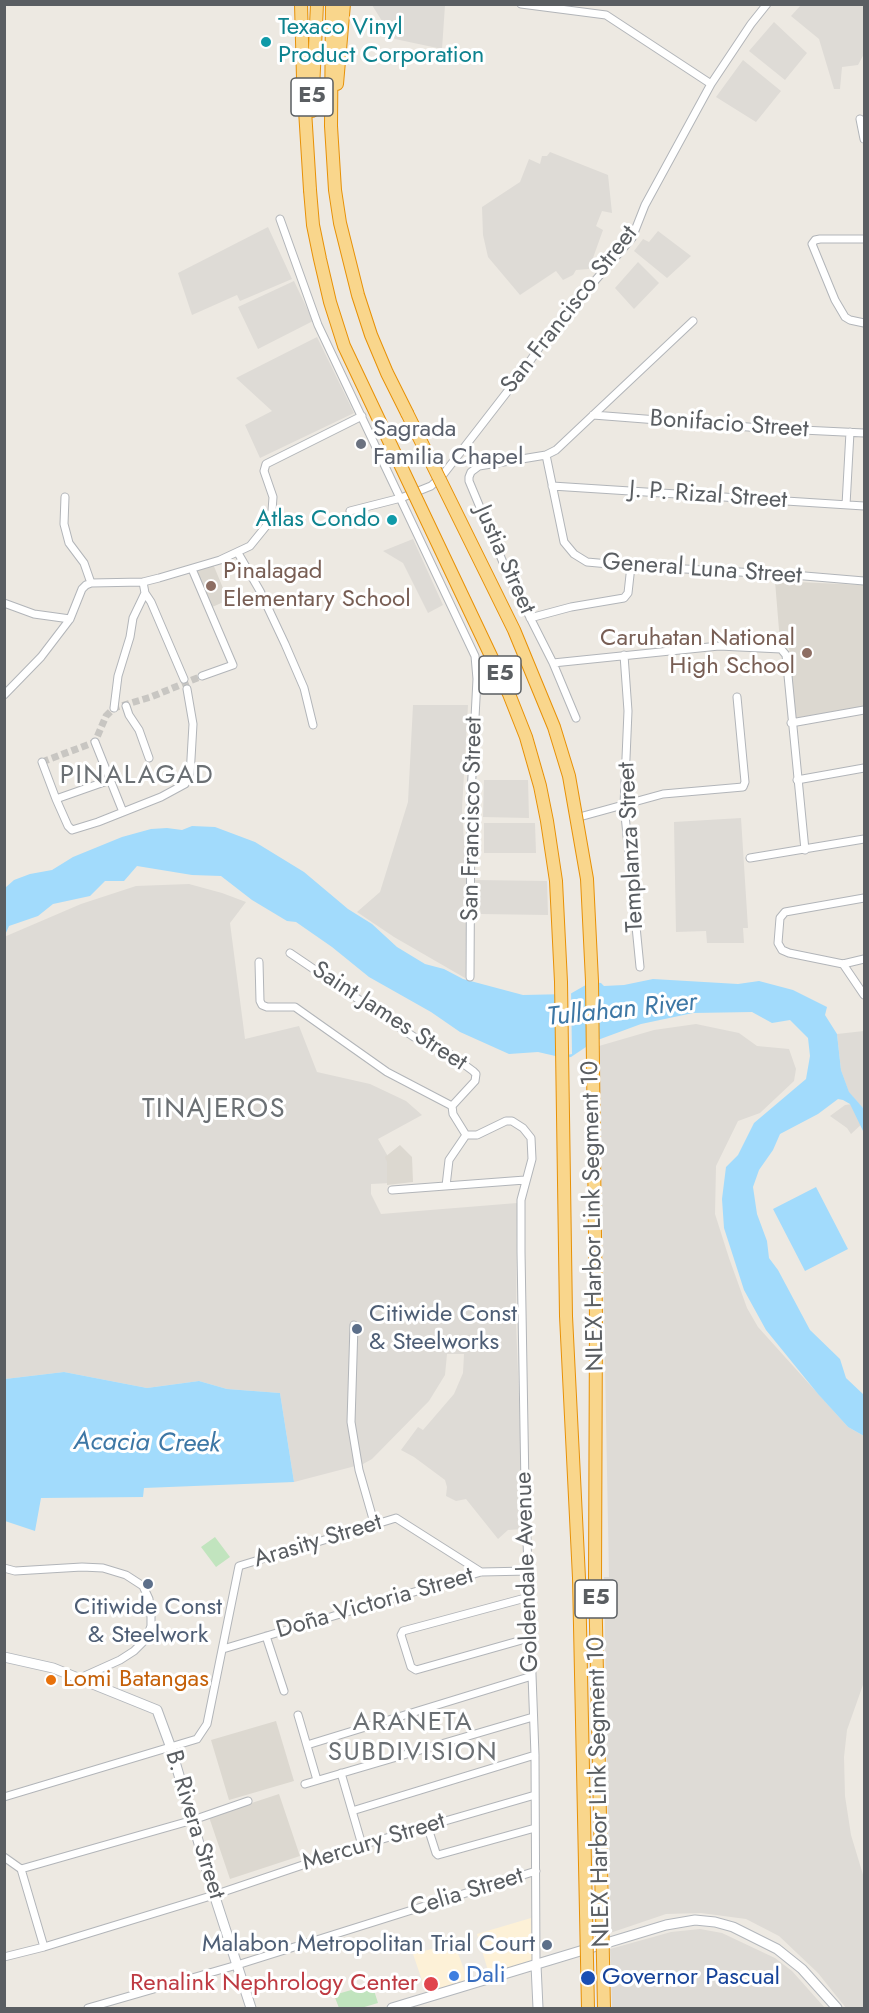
<!DOCTYPE html>
<meta charset="utf-8">
<style>
body{margin:0}
#map{position:relative;width:869px;height:2013px;overflow:hidden;background:#ede9e2;font-family:Jost,sans-serif}
canvas{display:block}
.frame{position:absolute;inset:0;border:6px solid #5a5e62;pointer-events:none}
</style>
<div id="map">
<canvas width="869" height="2013"></canvas>
<div class="frame"></div>
</div>
<script>
const context = document.querySelector('canvas').getContext('2d');
context.lineJoin = 'round';
function paint(path, color) { context.fillStyle = color; context.fill(path, 'evenodd'); }
const toPath = rows => new Path2D(rows.map(r => 'M' + r).join(''));
function trace(path, color, width, dash) { context.strokeStyle = color; context.lineWidth = width; context.lineCap = dash ? 'butt' : 'round'; context.setLineDash(dash || []); context.stroke(path); }
function drawText(font, color, halo, rows, align = 'center') {
  context.font = font + ' Jost,sans-serif'; context.lineWidth = 6; context.setLineDash([]); context.textBaseline = 'middle'; context.strokeStyle = halo; context.fillStyle = color; for (const [text, x, y, turn = 0] of rows) {
    context.save(); context.translate(x, y); context.rotate((+turn || 0) * Math.PI / 180); context.textAlign = isNaN(turn) ? turn : align; if (halo) context.strokeText(text, 0, 0); context.fillText(text, 0, 0); context.restore();
  }
}
const commercial = toPath([
 [531,1918,532,1960,489,1974,477,1934],
 [454,1943,468,1980,426,1992,413,1954]
]);
const industrial = toPath([
 [372,5,445,5,442,49,395,39,390,34],
 [801,5,864,5,864,54,858,65,842,67,840,89,834,89,819,39,791,16],
 [774,22,807,53,785,80,749,51],
 [743,60,781,91,756,122,716,97],
 [550,152,608,175,612,213,602,211,596,226,603,230,589,269,576,270,573,275,563,280,556,271,520,295,488,257,483,235,482,207,520,182,529,159,540,164,542,156,547,156],
 [268,227,292,279,240,301,237,295,192,315,178,273],
 [658,231,691,256,667,278,634,251,643,239,649,242],
 [638,262,659,283,634,309,615,288],
 [294,281,313,321,258,349,238,307],
 [317,337,354,413,260,458,245,425,272,411,236,378],
 [413,539,443,605,428,613,403,563,383,551],
 [413,705,468,705,462,809,467,893,465,978,394,937,357,912,380,892,408,802],
 [484,780,528,780,529,818,483,817],
 [741,818,748,928,743,928,744,943,707,943,706,931,676,932,674,822],
 [484,823,535,823,536,853,484,853],
 [475,880,547,881,548,915,481,914],
 [189,884,222,893,246,902,230,923,245,1039,299,1026,317,1072,370,1084,406,1101,422,1115,378,1139,390,1160,391,1183,371,1184,371,1194,381,1214,517,1203,516,1322,524,1529,508,1530,498,1539,466,1499,456,1501,446,1496,447,1487,445,1480,414,1457,401,1450,418,1427,423,1430,454,1394,463,1373,464,1354,447,1354,445,1375,429,1401,372,1459,363,1464,294,1482,280,1393,227,1389,199,1381,147,1388,64,1372,5,1379,4,937,81,904,136,886],
 [696,1024,739,1033,757,1046,789,1049,796,1069,794,1081,760,1113,738,1121,716,1166,715,1214,729,1258,747,1308,758,1327,848,1427,864,1436,864,1682,847,1730,844,1757,845,1796,851,1835,864,1878,864,2008,846,2008,818,1973,779,1936,746,1919,701,1913,666,1914,610,1933,604,1577,609,1577,599,1046,654,1030],
 [864,1031,864,1109,849,1093,841,1070,837,1034],
 [852,1104,864,1122,851,1134,847,1128,830,1116,845,1105],
 [700,1929,722,1933,775,1958,792,1971,825,2008,612,2008,610,1949,671,1932]
]);
const education = toPath([
 [213,564,228,600,210,608,194,571],
 [775,581,864,585,864,706,796,718,789,647,780,642],
 [400,1145,412,1157,413,1182,387,1185,387,1162,385,1157],
 [276,1721,294,1781,229,1800,211,1740],
 [279,1794,300,1856,230,1879,209,1817]
]);
const green = toPath([
 [215,1537,230,1557,216,1567,201,1547],
 [372,1984,378,2003,361,2008,339,2008,334,1995]
]);
const water = toPath([
 [192,826,215,827,255,842,304,872,348,909,372,924,397,947,425,964,444,969,463,979,523,995,570,994,591,982,601,983,604,986,624,985,653,979,738,984,759,981,793,990,827,1007,825,1015,837,1034,841,1070,849,1092,864,1109,864,1133,850,1104,843,1100,838,1099,818,1114,780,1134,773,1150,759,1170,753,1187,757,1214,767,1241,769,1258,778,1270,810,1330,840,1359,846,1378,864,1395,864,1436,848,1427,818,1394,766,1330,744,1290,724,1228,722,1199,726,1167,738,1155,754,1123,806,1079,810,1056,808,1038,790,1020,772,1023,752,1012,693,1013,641,1024,595,1041,571,1057,564,1058,538,1052,509,1054,460,1032,431,1012,369,977,332,947,296,922,287,921,252,900,221,876,192,875,137,866,124,881,105,881,90,896,53,904,38,916,9,926,5,935,5,888,14,880,30,874,52,870,73,857,122,837,151,829,167,828,182,830],
 [816,1187,848,1249,805,1271,773,1209],
 [64,1372,147,1388,199,1381,227,1389,280,1393,294,1482,144,1488,143,1497,41,1498,35,1531,5,1521,5,1379]
]);
const pier = toPath([
 [571,990,572,1054,567,1055,566,991]
]);
const streetTunnel = toPath([
 [42,762,95,742,106,716,114,708,151,697,202,676]
]);
const street = toPath([
 [521,4,606,15,711,84],
 [860,119,864,139],
 [280,219,318,325,475,656,477,679,471,795,470,977],
 [864,239,820,239,815,240,812,244,835,300,845,317,850,320,864,323],
 [593,415,761,428,864,433],
 [546,455,564,542,574,554,587,562,631,566,793,575,864,581],
 [552,486,864,506],
 [65,497,64,524,69,543,84,563,91,583],
 [846,505,850,432],
 [350,511,401,498,431,486,442,476,521,374,548,335,632,238,645,205,711,84,751,24,767,4],
 [238,553,260,591,285,644,304,688,313,725],
 [192,569,233,665,202,676],
 [143,582,145,593,151,602,184,679],
 [4,603,34,614,70,619],
 [530,618,571,607,624,598,628,593,631,566],
 [624,655,628,711,624,805,640,967],
 [553,663,719,646,781,649,786,655,805,850],
 [4,695,41,657,70,619,82,589,86,585,91,583,143,582,159,578,220,560,250,546,267,525,272,511,273,497,264,471,266,464,362,416],
 [126,706,129,715,139,730,149,758],
 [114,708,118,676,130,637,133,618,145,593],
 [576,718,553,663,507,572,469,481,469,477,471,472,479,466,546,455,556,450,693,321],
 [791,723,864,710],
 [95,742,123,812],
 [42,762,56,799,68,826,72,830,98,822,161,797,185,784,190,776,193,724,187,689],
 [797,780,864,768],
 [56,799,110,780],
 [583,816,663,794,743,787,745,782,737,697],
 [750,858,864,839],
 [864,898,785,912,780,918,778,943,782,950,789,953,843,964,864,959],
 [290,953,414,1037,450,1054,473,1071,476,1074,475,1081,452,1106,453,1114,466,1135,477,1135,506,1121,512,1121,523,1128,531,1138,532,1159,521,1200,521,1252,525,1487,535,1755,536,1965],
 [259,962,260,1001,262,1005,267,1007,295,1007,387,1072,452,1106],
 [843,964,864,995],
 [446,1186,449,1160,466,1135],
 [392,1190,525,1180],
 [354,1325,351,1422,359,1470,373,1519],
 [4,1568,15,1571,82,1567,103,1568,126,1575,143,1586,149,1599,151,1614,151,1626,146,1639,134,1651,120,1660,80,1678],
 [266,1636,284,1691],
 [529,1638,416,1670,411,1667,401,1635,403,1631,529,1597],
 [223,1649,481,1572,529,1571],
 [298,1715,317,1780],
 [307,1745,532,1676],
 [341,1773,362,1845],
 [305,1784,533,1717],
 [4,1797,197,1739,207,1724,239,1566,396,1518,481,1572],
 [352,1811,535,1755],
 [427,1825,436,1853,438,1855,535,1828],
 [4,1857,21,1869,44,1947],
 [21,1869,193,1820,248,1801],
 [4,1957,44,1947,214,1895,362,1845,535,1795],
 [88,2008,237,1965,536,1871]
]);
const secondary = toPath([
 [4,1657,53,1668,157,1710,171,1748,212,1888,251,2008],
 [536,1965,538,2008],
 [392,2008,666,1925,695,1920,715,1922,733,1927,777,1949,802,1969,837,2008]
]);
const highway = toPath([
 [301,4,303,78,310,190],
 [332,4,331,126,335,190,340,223,358,295,371,335,387,373,407,413],
 [337,84,344,4],
 [312,111,317,4]
]);
const rail = toPath([
 [588,1978,589,2008]
]);
const highwayBridge = toPath([
 [310,190,313,225,320,259,330,302,344,346,509,694,526,737,540,786,547,821,556,881,561,982,566,1316,579,1578,588,2008],
 [407,413,514,630,554,727,569,776,587,879,592,981,596,1320,595,1578,604,2008]
]);
const markers = [
 [266,42,6,"#0f9aa8"],
 [361,444,6,"#6b7280"],
 [392,520,6,"#0f9aa8"],
 [211,586,6,"#8d6e63"],
 [807,653,6,"#8d6e63"],
 [357,1329,6,"#5c6f8a"],
 [148,1584,6,"#5c6f8a"],
 [51,1680,6,"#e8710a"],
 [547,1945,6,"#5c6f8a"],
 [454,1976,6,"#3f7fe0"],
 [588,1978,8,"#1a4fb4"],
 [431,1984,8,"#e0444e"]
];
const shields = [
 [312,97,42],
 [500,675,42],
 [596,1599,42]
];
const shieldNames = [
 ["E5",312,97],
 ["E5",500,675],
 ["E5",596,1599]
];
const cultureNames = [
 ["Texaco Vinyl",278,28],
 ["Product Corporation",278,56],
 ["Atlas Condo",380,520,"right"]
];
const streetNames = [
 ["San Francisco Street",570,310,-52],
 ["Bonifacio Street",729,425,4],
 ["J. P. Rizal Street",708,496,4],
 ["Justia Street",504,560,66],
 ["General Luna Street",702,570,4],
 ["San Francisco Street",473,819,-89],
 ["Templanza Street",632,847,-93],
 ["Saint James Street",389,1017,33],
 ["NLEX Harbor Link Segment 10",594,1216,-91],
 ["Arasity Street",318,1542,-17],
 ["Goldendale Avenue",528,1572,-92],
 ["Doña Victoria Street",375,1604,-16],
 ["NLEX Harbor Link Segment 10",600,1792,-91],
 ["B. Rivera Street",194,1825,73],
 ["Mercury Street",374,1843,-17],
 ["Celia Street",467,1893,-17]
];
const worshipNames = [
 ["Sagrada",373,430],
 ["Familia Chapel",373,458]
];
const educationNames = [
 ["Pinalagad",223,572],
 ["Elementary School",223,600],
 ["Caruhatan National",795,639,"right"],
 ["High School",795,667,"right"]
];
const serviceNames = [
 ["Citiwide Const",369,1315],
 ["& Steelworks",369,1343],
 ["Citiwide Const",148,1608,"center"],
 ["& Steelwork",148,1636,"center"],
 ["Malabon Metropolitan Trial Court",535,1945,"right"]
];
const foodNames = [
 ["Lomi Batangas",63,1680]
];
const shopNames = [
 ["Dali",466,1976]
];
const transitNames = [
 ["Governor Pascual",602,1978]
];
const healthNames = [
 ["Renalink Nephrology Center",418,1984]
];
const neighbourhoodNames = [
 ["PINALAGAD",137,777],
 ["ARANETA",413,1724],
 ["SUBDIVISION",413,1754]
];
const waterNames = [
 ["Tullahan River",622,1011,-6],
 ["Acacia Creek",147,1444,1]
];
const quarterNames = [
 ["TINAJEROS",214,1110]
];
paint(commercial, '#fdf1d7');
paint(industrial, '#dedbd6');
paint(education, '#dcd8d0');
paint(green, '#c1e4be');
paint(water, '#a2dbfc');
paint(pier, '#ede9e2');
trace(streetTunnel, '#c8c6c2', 7, [7, 3.5]);
trace(street, '#b2b5b9', 9);
trace(secondary, '#b3b7bc', 11);
trace(highway, '#e79107', 14);
trace(street, '#fff', 7);
trace(secondary, '#fff', 9);
trace(highway, '#f9d68c', 12);
trace(rail, '#b1b2b2', 2, [1.5, 8]);
trace(highwayBridge, '#e79107', 14, []);
trace(highwayBridge, '#f9d68c', 12);
for (const [x, y, r, color] of markers) { const dot = new Path2D(); dot.arc(x, y, r, 0, 2 * Math.PI); context.fillStyle = color; context.fill(dot); trace(dot, '#fff', 2); }
for (const [x, y, w] of shields) { const box = new Path2D(); box.roundRect(x - w / 2, y - 19, w, 38, 4.5); context.fillStyle = '#fff'; context.fill(box); trace(box, '#5a5e62', 1.5); }
drawText('bold 22px', '#5a5e62', null, shieldNames);
drawText('24px', '#0d838f', '#fff', cultureNames, 'left');
drawText('24px', '#5a5e62', '#fff', streetNames);
drawText('24px', '#5b616d', '#fff', worshipNames, 'left');
drawText('24px', '#785e54', '#fff', educationNames, 'left');
drawText('24px', '#4e5e75', '#fff', serviceNames, 'left');
drawText('24px', '#c56008', '#fff', foodNames, 'left');
drawText('24px', '#366cbe', '#fff', shopNames, 'left');
drawText('24px', '#164399', '#fff', transitNames, 'left');
drawText('24px', '#be3a42', '#fff', healthNames, 'right');
context.letterSpacing = '1.5px';
drawText('26px', '#6b7074', '#fff', neighbourhoodNames);
context.letterSpacing = '0px';
drawText('italic 26px', '#3d77a5', '#fff', waterNames);
context.letterSpacing = '1.5px';
drawText('27px', '#6b7074', '#fff', quarterNames);
context.letterSpacing = '0px';
</script>
